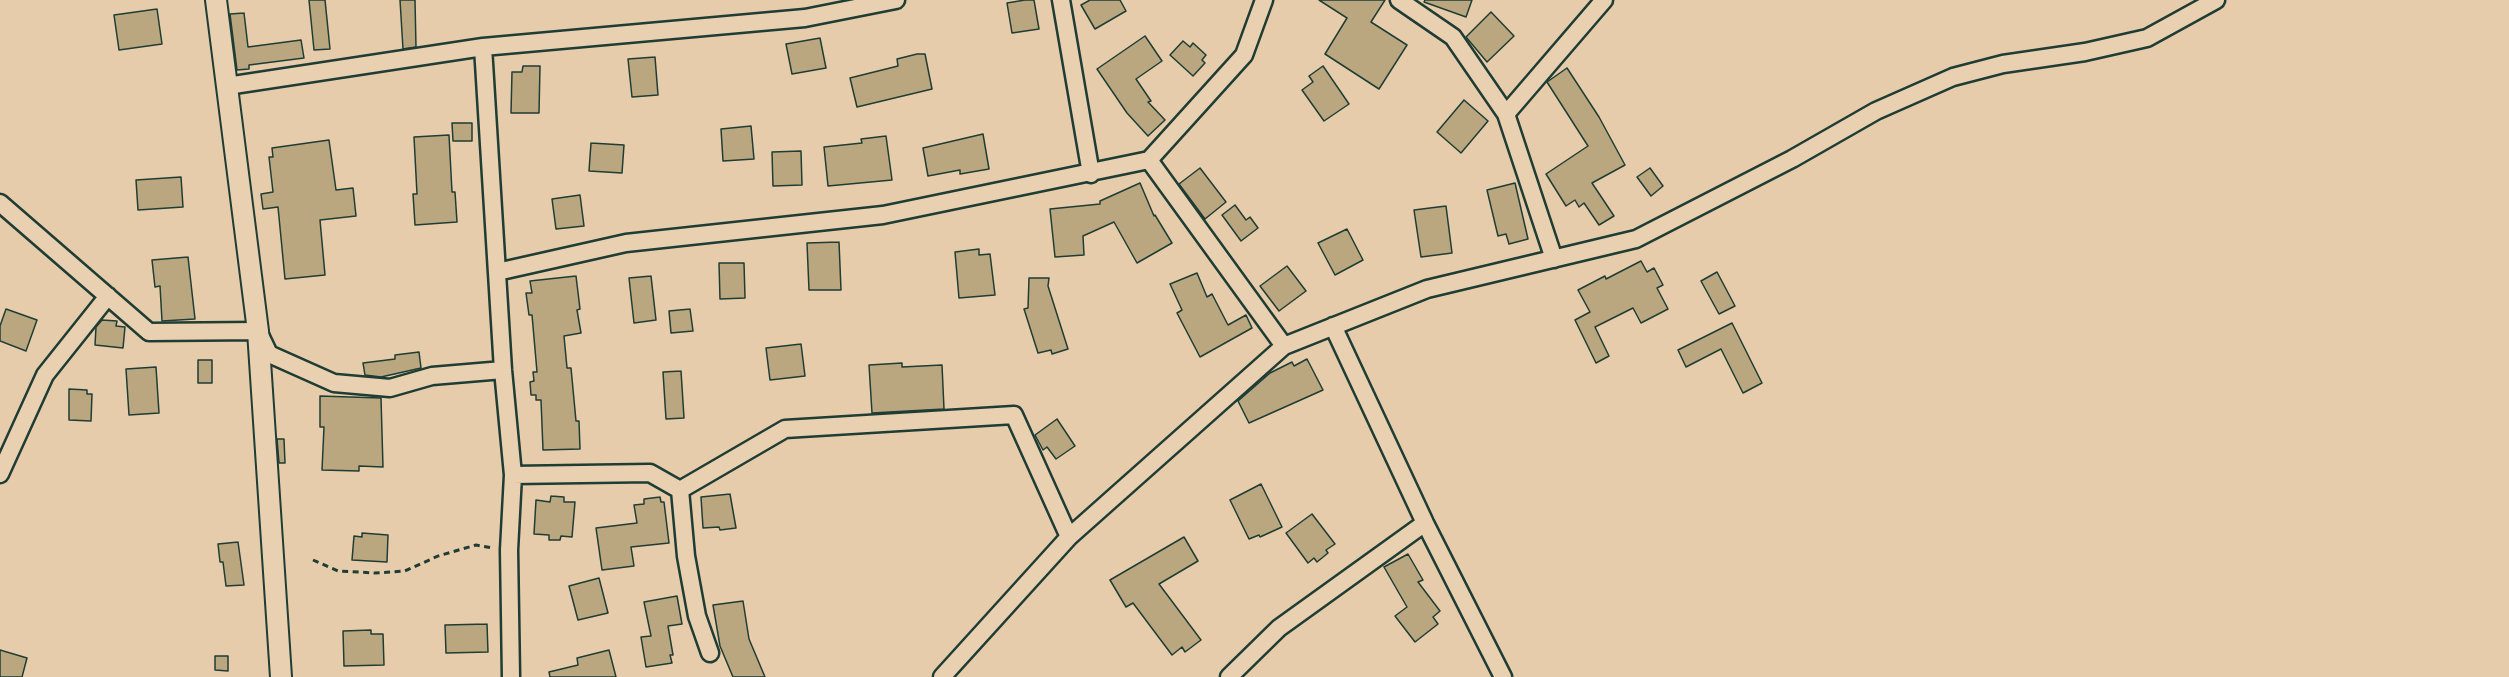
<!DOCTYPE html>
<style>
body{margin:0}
canvas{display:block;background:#e6ccaa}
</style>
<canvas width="2509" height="677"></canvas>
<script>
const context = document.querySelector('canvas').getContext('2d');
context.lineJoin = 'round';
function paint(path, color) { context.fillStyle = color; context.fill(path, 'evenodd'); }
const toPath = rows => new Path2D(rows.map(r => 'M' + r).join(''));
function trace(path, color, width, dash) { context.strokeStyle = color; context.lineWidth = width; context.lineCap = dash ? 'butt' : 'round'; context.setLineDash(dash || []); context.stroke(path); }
const building = toPath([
 [309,0,325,0,330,49,314,50,309,0],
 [400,0,415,0,416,47,403,49,400,0],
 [1025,0,1034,0,1039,29,1012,33,1007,3,1025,0],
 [1090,0,1120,0,1126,11,1095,29,1081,5,1090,0],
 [1319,0,1385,0,1371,22,1407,45,1379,89,1325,54,1347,18,1319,0],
 [1425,0,1472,0,1466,17,1424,2,1425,0],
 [157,9,162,44,119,50,114,15,157,9],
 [1491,12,1514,36,1487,62,1466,37,1491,12],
 [244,13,248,47,301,40,304,58,249,65,249,69,237,70,230,14,244,13],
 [1145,36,1162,61,1136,79,1151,101,1148,102,1165,120,1148,136,1127,113,1097,69,1145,36],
 [820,38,826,68,792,74,786,44,820,38],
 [1183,41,1190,47,1193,43,1206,55,1202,60,1205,63,1193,76,1170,55,1183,41],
 [917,54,925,54,932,89,857,107,850,78,898,66,897,59,917,54],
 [655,57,658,95,632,97,628,59,655,57],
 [523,66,540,66,539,113,511,113,512,72,522,72,523,66],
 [1323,66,1349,104,1324,121,1302,90,1313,82,1309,76,1323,66],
 [1567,68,1599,117,1625,165,1592,183,1614,216,1599,225,1584,203,1579,207,1575,200,1566,206,1546,174,1588,146,1547,82,1567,68],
 [1464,100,1488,121,1461,153,1437,132,1464,100],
 [452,123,472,123,472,141,453,141,452,123],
 [751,126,754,159,723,161,721,129,751,126],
 [983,134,989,169,960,174,960,170,928,176,923,148,983,134],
 [449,135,452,192,455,192,457,222,415,225,413,194,417,194,414,137,449,135],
 [886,136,892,180,828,186,824,147,862,143,861,139,886,136],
 [329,140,336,190,353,188,356,216,320,220,325,275,285,279,278,207,263,209,261,194,273,192,269,157,273,157,272,148,329,140],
 [591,143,624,145,622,173,589,171,591,143],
 [801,151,802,185,773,186,772,152,801,151],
 [1200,168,1226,202,1205,219,1179,184,1200,168],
 [1650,168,1663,186,1651,196,1637,177,1650,168],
 [181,177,183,207,138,210,136,180,181,177],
 [1140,183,1154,216,1155,215,1172,243,1137,263,1114,222,1083,236,1084,255,1055,257,1050,209,1100,204,1100,201,1140,183],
 [1515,183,1528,239,1509,244,1506,234,1498,236,1487,190,1515,183],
 [580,195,584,226,556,229,552,199,580,195],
 [1235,205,1246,220,1250,217,1258,228,1241,241,1222,215,1235,205],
 [1446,206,1452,253,1421,257,1414,210,1446,206],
 [1347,229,1363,260,1335,275,1318,243,1347,229],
 [839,242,841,290,809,290,807,243,839,242],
 [979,249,979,255,990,254,995,295,959,298,955,252,979,249],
 [188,257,195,319,162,321,160,286,155,287,152,260,188,257],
 [1641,261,1647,272,1654,268,1663,285,1657,288,1668,309,1641,323,1633,308,1595,327,1609,356,1596,363,1575,320,1590,312,1578,290,1605,276,1606,279,1641,261],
 [719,263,744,263,745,298,720,299,719,263],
 [1287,266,1306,291,1279,311,1260,286,1287,266],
 [1717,272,1735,306,1719,314,1701,281,1717,272],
 [1197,273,1207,297,1212,294,1228,325,1246,315,1252,328,1200,357,1177,313,1182,310,1170,284,1197,273],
 [576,276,580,309,577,310,581,333,564,336,567,368,571,368,576,421,579,421,580,449,543,450,541,400,536,400,536,395,531,395,530,382,534,381,533,372,537,372,532,315,529,315,526,293,532,293,530,281,576,276],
 [651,276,656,320,634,323,629,278,651,276],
 [1029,278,1049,278,1048,286,1068,349,1052,354,1051,350,1038,353,1024,309,1028,308,1029,278],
 [6,309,37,320,26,351,0,341,0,326,6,309],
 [690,309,693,331,671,333,669,311,690,309],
 [102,320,117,321,116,326,125,327,123,348,95,345,96,327,102,320],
 [1732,323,1762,383,1743,393,1721,349,1686,367,1678,350,1732,323],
 [801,344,805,376,770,380,766,348,801,344],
 [419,352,421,368,381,377,365,375,363,363,395,359,395,355,419,352],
 [1307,359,1323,390,1249,423,1238,401,1270,373,1292,362,1294,366,1307,359],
 [198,360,212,360,212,383,198,383,198,360],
 [902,363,902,367,942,365,944,409,872,413,869,365,902,363],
 [156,367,159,413,129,415,126,369,156,367],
 [681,371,684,418,666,419,663,372,681,371],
 [69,389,87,390,87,394,92,394,91,421,69,420,69,389],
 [320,396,381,398,383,467,359,466,359,471,322,470,324,427,320,427,320,396],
 [1057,419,1075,446,1056,459,1047,447,1043,450,1035,435,1057,419],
 [277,439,284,439,285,463,279,463,277,439],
 [1261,484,1282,527,1260,537,1259,535,1249,539,1230,500,1261,484],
 [730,494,736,528,720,530,719,527,703,528,701,497,730,494],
 [551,496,564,497,564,502,575,502,572,537,561,536,560,540,549,540,549,535,534,534,536,500,550,502,551,496],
 [660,497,661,502,664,502,669,543,631,547,634,566,602,570,596,528,637,523,634,505,644,504,644,499,660,497],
 [1312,514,1335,544,1326,550,1328,553,1317,562,1314,558,1308,563,1286,533,1312,514],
 [362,533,388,535,387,562,352,560,354,536,362,537,362,533],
 [1184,537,1198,561,1159,584,1201,640,1185,652,1182,647,1172,655,1133,603,1126,607,1110,580,1184,537],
 [238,542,244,585,226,586,223,562,220,562,218,544,238,542],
 [1408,554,1423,580,1418,582,1440,611,1433,617,1438,624,1415,642,1395,616,1407,607,1384,567,1408,554],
 [599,578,608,613,578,620,569,586,599,578],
 [677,596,682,624,668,626,673,655,670,655,672,663,646,667,641,637,651,636,644,602,677,596],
 [743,601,749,639,765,677,733,677,720,646,713,605,743,601],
 [487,624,488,652,446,653,445,625,487,624],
 [371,630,371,634,383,634,384,665,344,666,343,631,371,630],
 [0,650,27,658,22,677,0,677,0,650],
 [609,650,616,677,550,677,549,672,578,665,577,658,609,650],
 [215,656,228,656,228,671,215,670,215,656]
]);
const path = toPath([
 [313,560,338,571,375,573,405,571,438,556,476,545,493,548]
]);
const minor = toPath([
 [1061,0,1091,174],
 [1399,0,1453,37,1506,114,1554,259],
 [483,47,503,370,513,475,509,550,511,677],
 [227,86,483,47,805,18,896,0],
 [1506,114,1604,0],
 [1149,160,1284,346],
 [0,203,149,332,258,331,269,354,334,383,390,388,432,376,503,370],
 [497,272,626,243,883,215,1149,160,1244,55,1264,0],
 [1333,326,1425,523,1503,677],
 [0,474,45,375,108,296],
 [513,475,650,473,680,490,785,429,1014,415,1069,537],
 [680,490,686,556,697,616,710,653],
 [942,677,1069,537,1284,346,1427,289,1636,239,1792,159,1876,111,1953,77,2003,64,2085,52,2147,38,2216,0],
 [1229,677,1279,628,1425,523]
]);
const tertiary = toPath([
 [216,0,258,331,281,677]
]);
paint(building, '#baa77f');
trace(building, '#1f3d34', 1.5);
trace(minor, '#1f3d34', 21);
trace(tertiary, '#1f3d34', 24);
trace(path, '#1f3d34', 3, [6, 4.5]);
trace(minor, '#e8d0b0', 16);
trace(tertiary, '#e8d0b0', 20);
</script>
